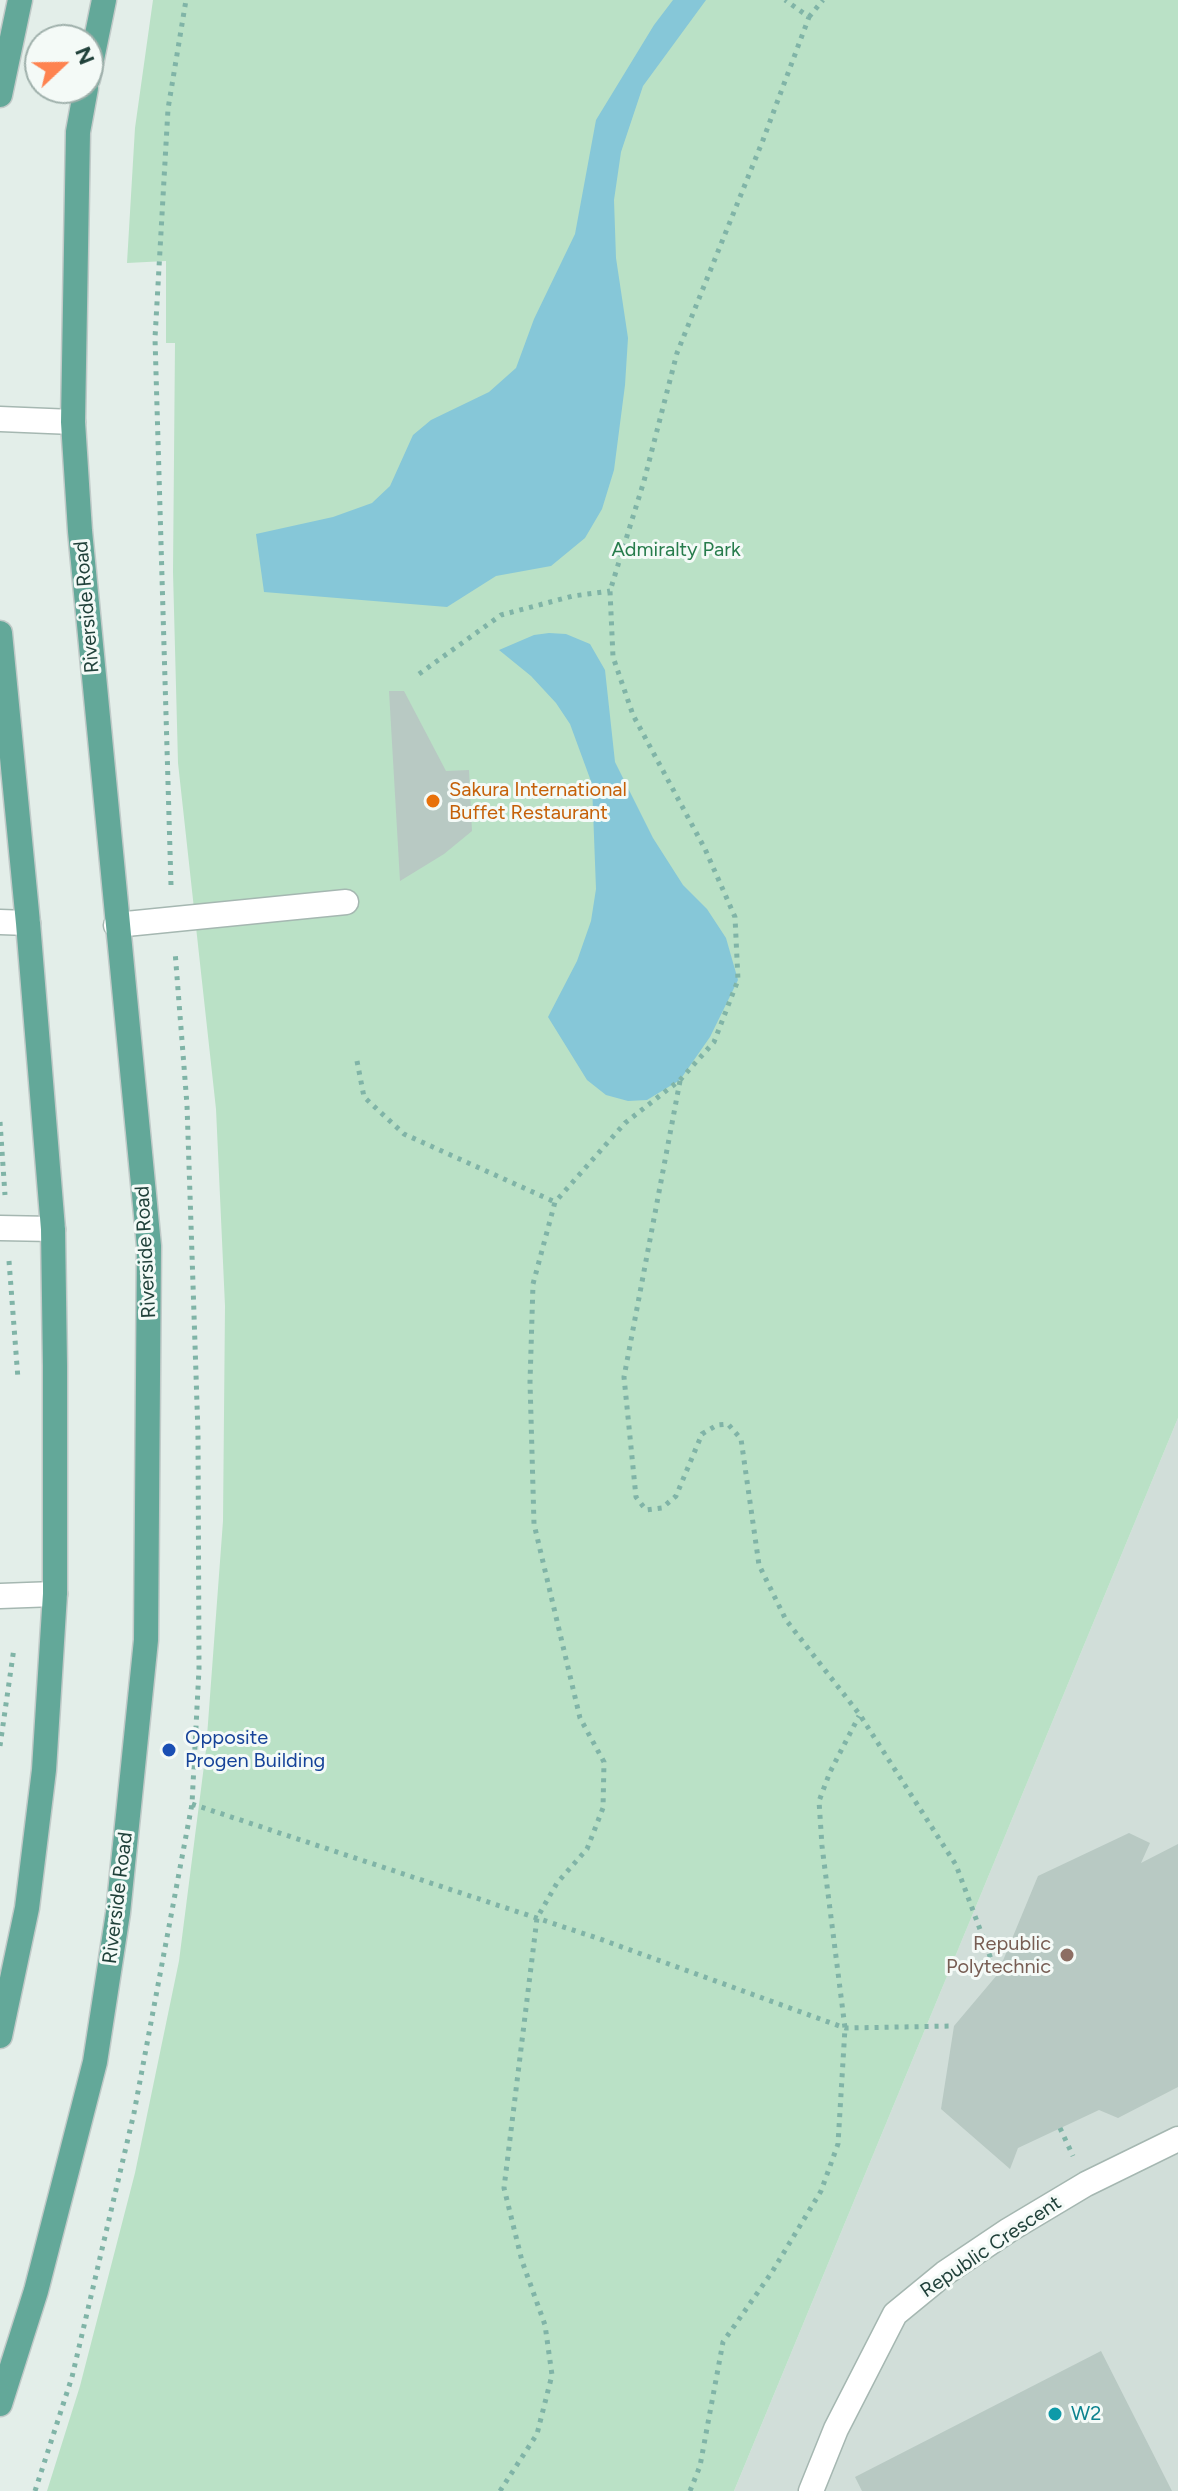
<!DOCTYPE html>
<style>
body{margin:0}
#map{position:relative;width:1178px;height:2491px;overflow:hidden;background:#e3eee9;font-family:Figtree,sans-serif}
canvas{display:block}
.north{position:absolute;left:24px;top:24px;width:80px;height:80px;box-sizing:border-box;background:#f4faf7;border:2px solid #9fb0ab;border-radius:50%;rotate:68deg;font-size:22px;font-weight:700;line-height:32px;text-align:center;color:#20413a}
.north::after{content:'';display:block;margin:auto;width:28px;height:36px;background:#fe8350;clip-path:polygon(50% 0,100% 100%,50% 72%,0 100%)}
</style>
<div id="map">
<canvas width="1178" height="2491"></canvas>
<div class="north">N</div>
</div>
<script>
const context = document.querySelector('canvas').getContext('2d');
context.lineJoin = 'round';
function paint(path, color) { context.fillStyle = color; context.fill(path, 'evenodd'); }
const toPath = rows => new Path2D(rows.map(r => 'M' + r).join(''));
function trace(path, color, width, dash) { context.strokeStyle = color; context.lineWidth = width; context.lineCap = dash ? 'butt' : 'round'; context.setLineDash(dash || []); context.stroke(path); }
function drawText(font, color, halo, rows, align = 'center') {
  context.font = font + ' Figtree,sans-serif'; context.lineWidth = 6; context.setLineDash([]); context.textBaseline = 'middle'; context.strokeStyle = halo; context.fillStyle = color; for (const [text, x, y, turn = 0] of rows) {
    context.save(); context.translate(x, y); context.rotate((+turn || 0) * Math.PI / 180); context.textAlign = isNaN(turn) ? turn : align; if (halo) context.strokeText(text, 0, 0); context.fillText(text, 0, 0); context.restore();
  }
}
const built = toPath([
 [1178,1418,1178,2491,734,2491]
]);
const green = toPath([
 [153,0,1178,0,1178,1418,734,2491,47,2491,80,2386,135,2173,179,1961,206,1750,223,1521,225,1306,216,1109,178,763,173,572,175,343,166,343,166,261,127,263,135,128]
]);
const water = toPath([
 [673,0,706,0,643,86,621,152,614,200,616,258,628,338,625,385,614,470,602,509,585,538,551,566,496,576,447,607,264,592,256,534,333,517,372,503,390,486,413,435,431,420,489,392,516,368,534,319,575,234,596,120,654,25],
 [549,633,566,634,590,644,605,670,615,762,653,838,683,885,707,909,726,938,738,980,710,1037,680,1080,647,1100,628,1101,606,1095,587,1080,548,1017,577,961,591,921,596,889,592,784,570,724,556,703,531,676,499,650,534,635]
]);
const building = toPath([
 [389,691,404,691,446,771,469,770,472,831,444,854,400,881],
 [1129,1833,1150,1843,1141,1863,1178,1844,1178,2087,1118,2118,1099,2110,1018,2148,1010,2169,941,2109,954,2026,997,1975,1038,1876],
 [1101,2351,1172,2491,862,2491,855,2477]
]);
const path = toPath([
 [809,17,823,0],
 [419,674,501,615,573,596,610,591],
 [171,885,155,338,168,109,186,0],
 [357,1061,364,1097,404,1134,555,1202],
 [680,1081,624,1377,636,1497,646,1510,662,1508,676,1496,702,1434,717,1425,728,1424,741,1439,759,1565,786,1620,860,1715,956,1865,997,1975],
 [0,1122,5,1195],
 [9,1261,18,1379],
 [0,1746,14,1648],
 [192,1804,600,1939,845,2028,954,2026],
 [1060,2128,1073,2156],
 [35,2491,72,2377,134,2113,192,1804,199,1669,198,1434,187,1105,175,951],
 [500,2491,537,2434,552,2375,545,2325,522,2261,504,2188,537,1918,557,1883,587,1849,603,1808,604,1762,580,1718,534,1524,530,1382,533,1284,555,1202,625,1123,680,1080,714,1042,738,980,735,917,705,849,633,715,613,657,610,591,644,481,677,353,763,140,809,17,785,0],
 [690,2491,700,2466,723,2342,772,2272,821,2191,838,2144,845,2028,822,1846,819,1801,830,1772,859,1716]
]);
const service = toPath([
 [0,922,28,923],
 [116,925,346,902],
 [0,1228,53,1229],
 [0,1596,55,1594],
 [811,2491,836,2429,895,2314,945,2273,1009,2230,1086,2184,1178,2139]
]);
const tertiary = toPath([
 [0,419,73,422]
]);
const primary = toPath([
 [88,79,104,0],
 [0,95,20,0],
 [0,633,28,923,53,1229,55,1366,55,1594,44,1770,27,1908,0,2036],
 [0,2404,36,2291,95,2062,118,1913,146,1640,149,1246,80,531,73,422,78,132,86,88]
]);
const markers = [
 [433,801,8,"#e8710a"],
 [169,1750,8,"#1a4fb4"],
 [1067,1955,8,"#8d6e63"],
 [1055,2414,8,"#0f9aa8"]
];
const parkNames = [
 ["Admiralty Park",676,550]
];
const streetNames = [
 ["Riverside Road",87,607,-95],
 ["Riverside Road",146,1252,-93],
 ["Riverside Road",118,1898,-83],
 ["Republic Crescent",991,2247,-34]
];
const foodNames = [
 ["Sakura International",449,790],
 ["Buffet Restaurant",449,813]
];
const transitNames = [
 ["Opposite",185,1738],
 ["Progen Building",185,1761]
];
const educationNames = [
 ["Republic",1051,1944],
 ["Polytechnic",1051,1967]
];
const cultureNames = [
 ["W2",1071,2414]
];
paint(built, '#d1ded9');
paint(green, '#bae1c6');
paint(water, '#86c7d8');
paint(building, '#b8c9c3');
trace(service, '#a5b7b1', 27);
trace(tertiary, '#a5b7b1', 27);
trace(primary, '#c1cac8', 27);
trace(path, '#80b4a7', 5, [4, 6]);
trace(service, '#fff', 24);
trace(tertiary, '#fff', 24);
trace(primary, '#63a899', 24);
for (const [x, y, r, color] of markers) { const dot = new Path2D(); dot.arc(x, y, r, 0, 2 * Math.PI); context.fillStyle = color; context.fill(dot); trace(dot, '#f4faf7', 3); }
drawText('20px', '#277c4c', '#f4faf7', parkNames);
drawText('20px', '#20413a', '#f4faf7', streetNames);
drawText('20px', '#c56008', '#f4faf7', foodNames, 'left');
drawText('20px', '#164399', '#f4faf7', transitNames, 'left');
drawText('20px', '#785e54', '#f4faf7', educationNames, 'right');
drawText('20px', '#0d838f', '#f4faf7', cultureNames, 'left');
</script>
